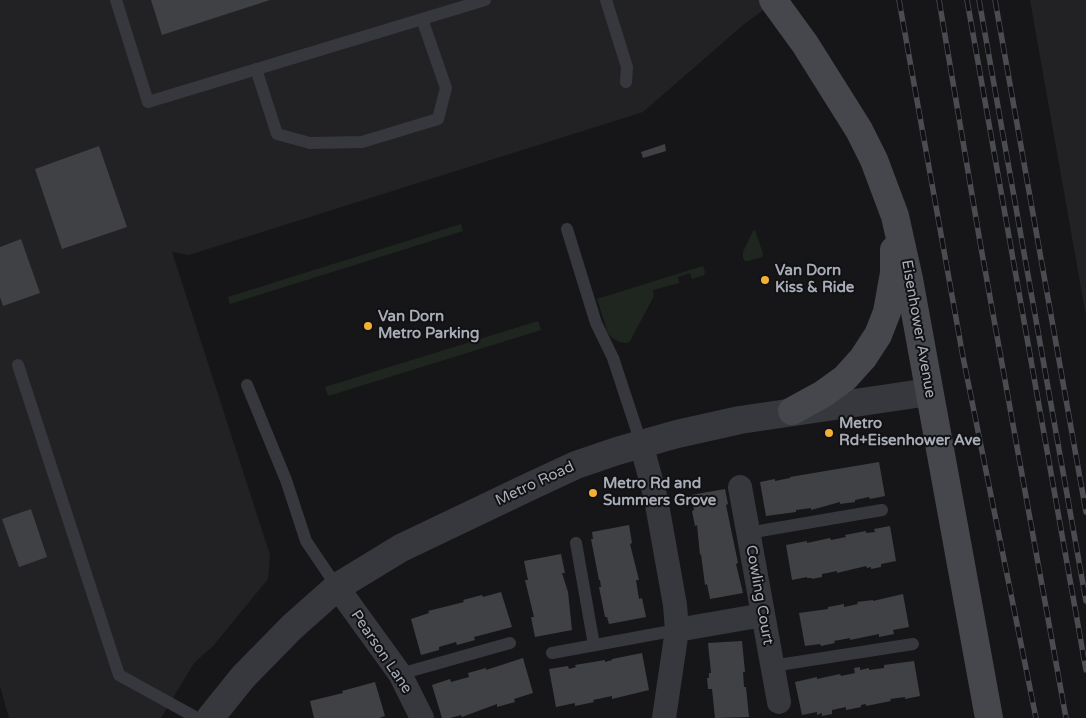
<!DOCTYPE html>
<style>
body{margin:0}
canvas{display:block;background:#161618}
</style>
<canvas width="1086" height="718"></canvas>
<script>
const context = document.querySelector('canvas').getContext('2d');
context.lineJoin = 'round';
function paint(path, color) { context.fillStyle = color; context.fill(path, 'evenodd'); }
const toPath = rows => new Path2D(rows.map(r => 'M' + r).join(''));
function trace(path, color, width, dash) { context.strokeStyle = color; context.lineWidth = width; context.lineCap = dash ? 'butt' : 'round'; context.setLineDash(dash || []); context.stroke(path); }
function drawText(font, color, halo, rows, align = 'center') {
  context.font = font + ' "Varela Round",sans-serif'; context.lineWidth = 4; context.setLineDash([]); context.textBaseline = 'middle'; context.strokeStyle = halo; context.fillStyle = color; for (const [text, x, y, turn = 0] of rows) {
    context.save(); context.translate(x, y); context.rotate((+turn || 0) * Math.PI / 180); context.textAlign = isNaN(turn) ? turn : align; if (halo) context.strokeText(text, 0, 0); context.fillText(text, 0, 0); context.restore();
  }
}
const built = toPath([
 [0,0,772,0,774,2,743,25,643,112,189,255,172,252,270,555,268,579,213,646,194,663,161,718,9,718,0,686],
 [1030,0,1086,0,1086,316]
]);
const green = toPath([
 [461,224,463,231,230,304,228,297],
 [755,230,763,254,762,257,748,261,745,261,743,258,743,252,753,231],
 [703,266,705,272,704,275,692,279,690,273,678,277,679,283,653,290,654,296,630,341,627,343,619,342,612,338,608,333,597,299],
 [538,321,541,330,328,396,325,387]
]);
const building = toPath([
 [151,0,270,0,162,35],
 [665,144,666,151,643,158,641,152],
 [99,146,127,227,62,249,35,169],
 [21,239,40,293,3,306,0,297,0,247],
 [879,462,885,496,870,499,869,497,855,500,855,502,840,504,840,502,811,510,811,508,796,510,796,512,766,516,760,482,775,479,775,481,790,478,790,477],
 [725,489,728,504,726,505,738,563,736,564,743,593,710,599,707,584,705,585,701,554,700,555,697,525,695,526,692,511,694,510,691,495],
 [31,509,47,557,19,567,2,519],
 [629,525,632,543,630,544,639,580,636,580,639,599,642,598,646,617,609,624,607,617,605,617,599,587,601,587,600,580,599,580,591,539,593,539,592,532],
 [890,526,896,561,881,564,881,567,871,569,871,567,867,568,866,566,837,573,837,571,822,574,822,577,812,579,812,578,807,578,807,577,792,580,786,545,807,541,807,543,830,538,831,540,846,537,845,535,866,531,866,533,875,532,874,529],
 [561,554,565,573,562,573,568,592,572,630,535,637,531,617,534,617,525,580,528,580,524,561],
 [501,592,512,627,474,637,475,640,457,645,456,642,439,647,439,650,421,655,411,619,429,613,428,611,464,602,463,600,482,595,483,597],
 [903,594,909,627,893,630,894,634,879,637,879,634,850,640,850,638,834,641,835,643,821,646,820,644,805,646,799,613,828,609,828,607,844,604,844,607,858,604,857,602,873,600,873,601],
 [742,641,745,672,743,672,744,687,746,687,749,717,715,718,712,689,708,689,707,678,709,678,709,673,711,673,708,643],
 [642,653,649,690,612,699,612,696,593,700,594,702,575,706,575,703,556,707,549,669,568,666,569,669,576,667,575,665,605,660,605,662,612,660,612,659],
 [523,658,533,693,514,699,515,702,497,707,497,704,462,717,461,715,450,718,442,718,432,685,450,679,451,682,469,677,468,673,486,668,486,670],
 [914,661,920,696,905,699,905,697,890,699,891,701,866,706,866,704,861,705,861,707,846,710,846,707,832,710,832,714,822,716,822,713,817,715,817,712,802,715,795,682,817,677,817,679,840,674,841,676,855,673,854,668,860,667,860,670,869,668,869,670,884,668,884,665],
 [375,682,385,716,379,718,314,718,310,701,343,693,342,691]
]);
const service = toPath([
 [116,0,148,102,485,0],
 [606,0,627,67,626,82],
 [256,69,277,134,310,143,362,142,438,119,446,88,422,19],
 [567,229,596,323,613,358,641,443],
 [18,365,119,675,197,718],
 [247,385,286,480,306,541,337,587],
 [748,533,882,510],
 [576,543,594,645],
 [552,653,677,630],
 [772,666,913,644],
 [400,674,510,643]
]);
const minor = toPath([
 [641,443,656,499,675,605,677,630,664,718],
 [740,487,779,702],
 [337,587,400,674,422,718],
 [677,630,763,615]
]);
const tertiary = toPath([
 [210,718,243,677,292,627,337,587,401,548,533,485,576,465,617,451,677,434,740,420,929,392]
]);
const secondary = toPath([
 [773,0,805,44,859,130,874,160,895,216,909,279,989,718],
 [792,411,823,394,845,378,863,358,878,335,887,312,894,273,894,250]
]);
const rail = toPath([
 [899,0,963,357,1036,718],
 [939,0,980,242,1066,718],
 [967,0,1086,670],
 [979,0,1086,601],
 [995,0,1086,512]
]);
const markers = [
 [765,280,5,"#f2b134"],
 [368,326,5,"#f2b134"],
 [829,433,5,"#f2b134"],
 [593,493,5,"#f2b134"]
];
const poiNames = [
 ["Van Dorn",775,271],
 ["Kiss & Ride",775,288],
 ["Van Dorn",378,317],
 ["Metro Parking",378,334],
 ["Metro",839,424],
 ["Rd+Eisenhower Ave",839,441],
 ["Metro Rd and",603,484],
 ["Summers Grove",603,501]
];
const streetNames = [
 ["Eisenhower Avenue",918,329,80],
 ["Metro Road",535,484,-25],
 ["Cowling Court",759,595,80],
 ["Pearson Lane",381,652,56]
];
paint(built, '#222225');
paint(green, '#1e261f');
paint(building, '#404145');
trace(service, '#37383d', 12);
trace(minor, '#37383d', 24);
trace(tertiary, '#37383d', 28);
trace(secondary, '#45474d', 28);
trace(rail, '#4a4c52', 5.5);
trace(rail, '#111113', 4, [11]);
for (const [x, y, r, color] of markers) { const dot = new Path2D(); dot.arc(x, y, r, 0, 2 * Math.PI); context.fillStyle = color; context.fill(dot); trace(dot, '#111113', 2); }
drawText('bold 15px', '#a8adb8', '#111113', poiNames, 'left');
drawText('15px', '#a8adb8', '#111113', streetNames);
</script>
